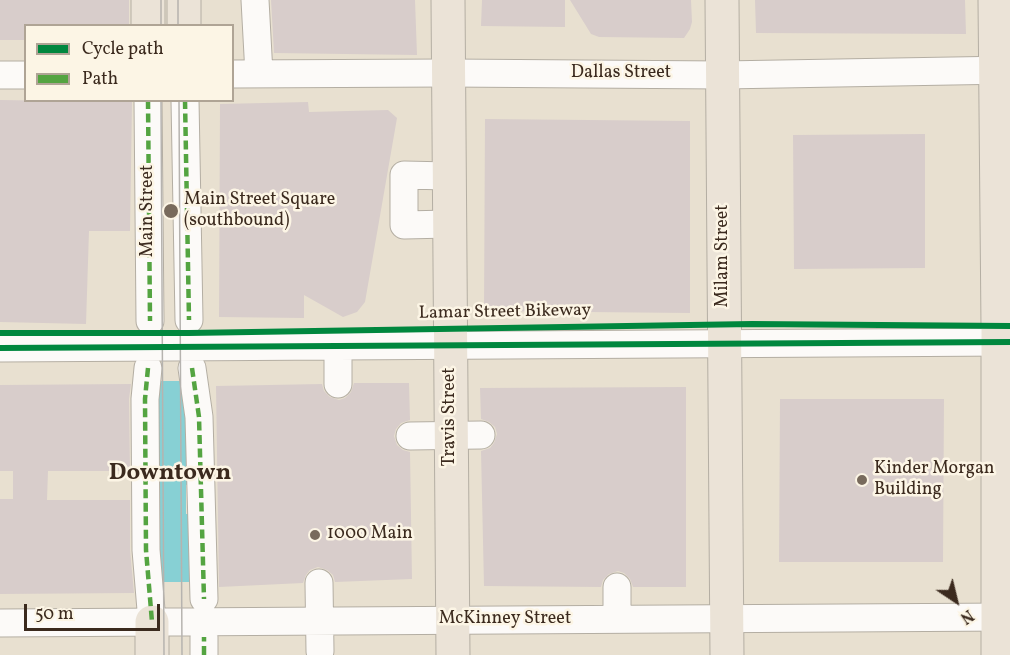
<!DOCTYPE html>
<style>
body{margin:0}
#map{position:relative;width:1010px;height:655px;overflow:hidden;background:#e8e0d0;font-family:Vollkorn,serif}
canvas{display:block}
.legend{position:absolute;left:24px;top:24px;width:210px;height:78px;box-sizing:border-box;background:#fcf5e5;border:2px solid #afa495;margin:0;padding:8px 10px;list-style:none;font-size:18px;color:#3b2a1e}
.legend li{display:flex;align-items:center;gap:12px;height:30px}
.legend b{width:30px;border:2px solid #afa495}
.north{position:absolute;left:926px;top:571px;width:60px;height:60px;-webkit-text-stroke:4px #fcf5e5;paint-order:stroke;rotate:145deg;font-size:16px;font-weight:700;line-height:24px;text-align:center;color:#3b2a1e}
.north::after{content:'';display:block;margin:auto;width:21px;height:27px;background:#3b2a1e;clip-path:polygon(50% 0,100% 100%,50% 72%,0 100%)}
.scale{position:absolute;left:24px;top:604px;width:136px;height:27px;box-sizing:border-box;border:3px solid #3b2a1e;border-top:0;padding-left:8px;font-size:18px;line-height:21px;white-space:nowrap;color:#3b2a1e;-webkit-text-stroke:4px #fcf5e5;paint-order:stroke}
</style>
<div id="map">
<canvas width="1010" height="655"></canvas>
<ul class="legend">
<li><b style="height:8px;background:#00873e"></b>Cycle path</li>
<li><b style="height:8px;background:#54a441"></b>Path</li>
</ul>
<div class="north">N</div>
<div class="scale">50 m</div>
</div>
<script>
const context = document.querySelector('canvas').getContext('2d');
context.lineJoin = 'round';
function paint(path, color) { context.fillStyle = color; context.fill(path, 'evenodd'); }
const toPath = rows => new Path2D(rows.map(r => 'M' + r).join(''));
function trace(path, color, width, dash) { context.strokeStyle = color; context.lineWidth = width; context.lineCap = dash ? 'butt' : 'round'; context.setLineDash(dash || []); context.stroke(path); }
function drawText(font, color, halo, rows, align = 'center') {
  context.font = font + ' Vollkorn,serif'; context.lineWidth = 5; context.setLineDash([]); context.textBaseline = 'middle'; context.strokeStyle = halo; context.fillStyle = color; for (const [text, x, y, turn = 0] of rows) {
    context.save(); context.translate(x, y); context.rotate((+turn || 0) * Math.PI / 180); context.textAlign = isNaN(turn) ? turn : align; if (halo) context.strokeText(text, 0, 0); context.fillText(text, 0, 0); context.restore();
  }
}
const water = toPath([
 [156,381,188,381,192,484,186,485,186,514,193,514,189,582,158,582]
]);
const building = toPath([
 [0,0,129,0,129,26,26,26,26,40,0,40],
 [271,0,415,0,417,55,274,53],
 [482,0,565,0,565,27,481,26],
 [570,0,691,0,692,22,690,29,684,38,599,37,591,34],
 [755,0,965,0,966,34,756,33],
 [0,100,132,102,130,231,89,231,86,324,0,322],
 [308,102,309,112,388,110,397,118,365,302,357,312,343,317,304,295,304,318,219,317,220,104],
 [485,119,690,121,690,313,484,311],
 [925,134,925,268,794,269,793,135],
 [354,383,409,383,410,420,401,423,396,429,394,436,397,445,403,450,410,452,412,579,335,582,333,575,327,570,318,567,310,570,306,575,303,583,219,587,216,386,322,384,324,391,330,397,339,400,345,398,351,392],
 [131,384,129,399,130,471,48,471,47,500,130,500,130,550,134,593,0,594,0,499,13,499,13,471,0,471,0,385],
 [686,387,686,587,633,587,630,579,624,573,618,571,609,574,603,580,601,587,484,586,481,451,490,448,494,443,497,434,495,427,489,422,481,419,480,388],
 [780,399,944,399,943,562,779,562]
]);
const minor = toPath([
 [255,0,259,74],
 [232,74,448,73,723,75,1010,70],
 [0,75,26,75],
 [148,100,150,321],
 [185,100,189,320],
 [449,176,404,175,404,225,449,224],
 [0,348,1010,342],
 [148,368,145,399,146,550,152,622],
 [192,368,199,417,204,599],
 [338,384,338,346],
 [410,436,481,435],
 [319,583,320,651],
 [617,619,617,587],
 [0,623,1010,617],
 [204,655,204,637]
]);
const major = toPath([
 [148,0,148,26],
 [184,0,184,26],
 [448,0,453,655],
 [722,0,727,655],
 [995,0,998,327,998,655],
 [152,622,152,655]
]);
const tram = toPath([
 [161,0,161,26],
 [178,0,178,26],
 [161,100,164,655],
 [179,100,182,655]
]);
const quiet = toPath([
 [148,100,150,321],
 [185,100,189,320],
 [148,368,145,399,146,550,152,622],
 [192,368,199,417,204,599],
 [204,655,204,637]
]);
const cycleway = toPath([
 [0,333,189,333,752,324,1010,326],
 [0,348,1010,342]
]);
const markers = [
 [171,211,8,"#786a5c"],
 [862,480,6,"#786a5c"],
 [315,535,6,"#786a5c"]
];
const streetNames = [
 ["Dallas Street",621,74],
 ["Main Street",149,211,-90],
 ["Milam Street",724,256,-90],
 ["Lamar Street Bikeway",505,313,-1],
 ["Travis Street",451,417,-90],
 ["McKinney Street",505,620]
];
const poiNames = [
 ["Main Street Square",184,201],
 ["(southbound)",184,222],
 ["Kinder Morgan",874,470],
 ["Building",874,491],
 ["1000 Main",327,535]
];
const districtNames = [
 ["Downtown",170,475]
];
paint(water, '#87d0d4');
paint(building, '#d8cdcb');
trace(minor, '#b4aea3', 29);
trace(major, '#b4aea3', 35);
trace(minor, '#fcfaf8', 27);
trace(major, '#ebe3d7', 33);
trace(tram, '#b6b3af', 1.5);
trace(quiet, '#54a441', 4.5, [9, 4.5]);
trace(cycleway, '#00873e', 6);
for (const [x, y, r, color] of markers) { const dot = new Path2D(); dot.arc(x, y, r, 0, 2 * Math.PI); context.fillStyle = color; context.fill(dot); trace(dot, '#fcf5e5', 2); }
drawText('18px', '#3b2a1e', '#fcf5e5', streetNames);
drawText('18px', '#3b2a1e', '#fcf5e5', poiNames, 'left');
drawText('bold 24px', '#3b2a1e', '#fcf5e5', districtNames);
</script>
